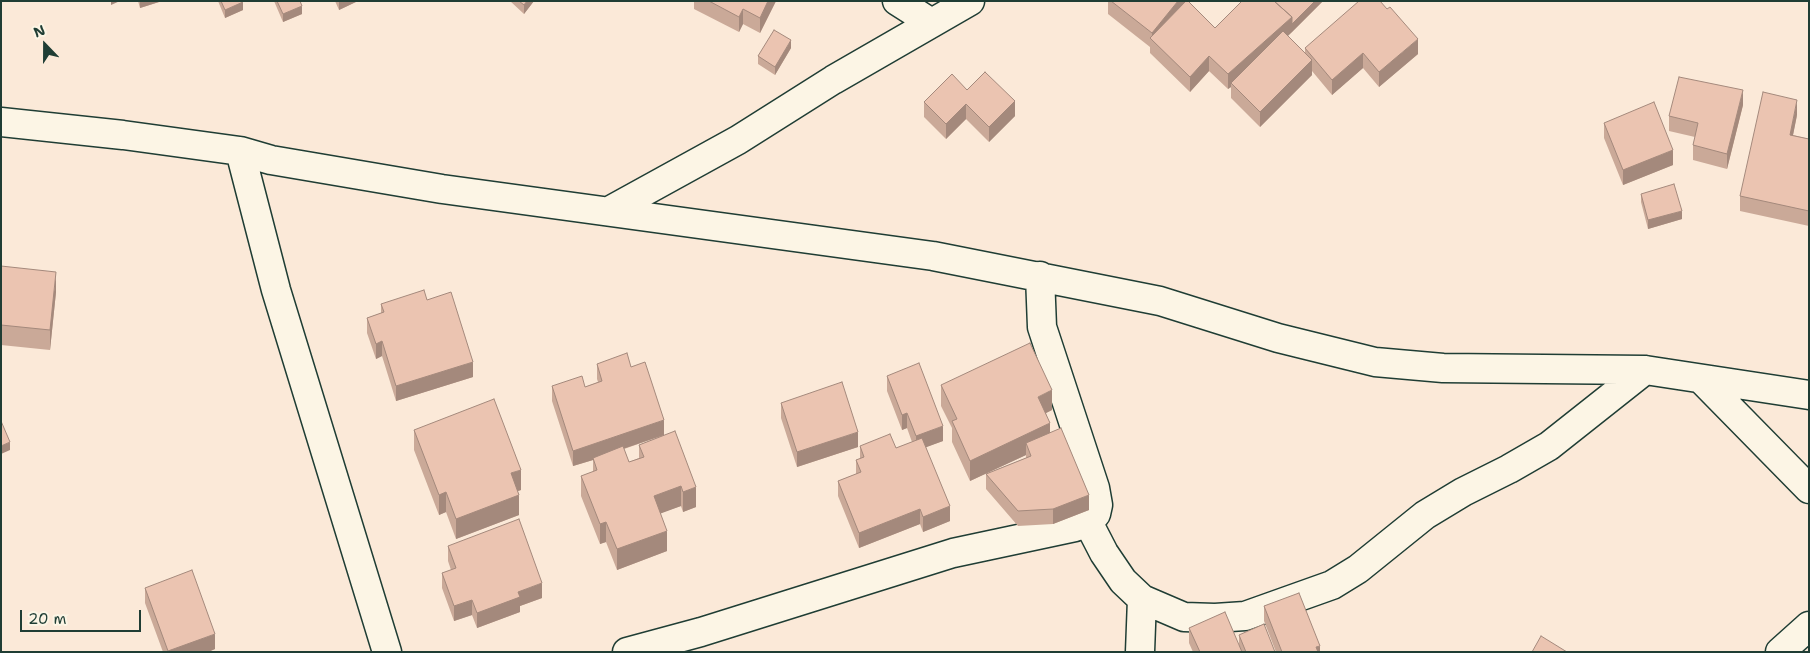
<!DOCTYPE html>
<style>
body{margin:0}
#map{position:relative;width:1810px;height:653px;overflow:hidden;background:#fbe9d8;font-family:"Shantell Sans",sans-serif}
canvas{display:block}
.frame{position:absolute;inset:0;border:2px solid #1f3d34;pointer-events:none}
.north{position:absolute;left:20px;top:20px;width:50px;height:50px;-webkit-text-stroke:4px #fcf5e5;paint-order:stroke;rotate:338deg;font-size:14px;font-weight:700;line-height:20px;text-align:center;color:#1f3d34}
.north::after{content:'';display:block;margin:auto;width:18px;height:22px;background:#1f3d34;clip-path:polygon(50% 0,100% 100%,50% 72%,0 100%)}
.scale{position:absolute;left:20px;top:610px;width:121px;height:22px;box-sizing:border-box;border:2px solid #1f3d34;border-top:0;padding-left:6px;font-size:15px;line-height:18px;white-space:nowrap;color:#1f3d34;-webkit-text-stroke:4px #fcf5e5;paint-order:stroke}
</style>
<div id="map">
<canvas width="1810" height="653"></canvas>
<div class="frame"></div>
<div class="north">N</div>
<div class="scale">20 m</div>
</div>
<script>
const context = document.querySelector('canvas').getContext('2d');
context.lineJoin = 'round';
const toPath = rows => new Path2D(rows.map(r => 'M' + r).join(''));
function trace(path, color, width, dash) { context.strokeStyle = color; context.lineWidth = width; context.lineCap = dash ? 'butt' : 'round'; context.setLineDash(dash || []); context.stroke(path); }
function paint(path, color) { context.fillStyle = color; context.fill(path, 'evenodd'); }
const minor = toPath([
 [897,1,930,22],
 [1,122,123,135,240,151,271,160,442,189,933,256,1160,301,1278,338,1375,362,1443,368,1645,370,1809,395],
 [240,151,276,290,387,652],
 [609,211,738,140,833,80,970,1],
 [1702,380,1809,489],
 [1088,522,1104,553,1123,581,1142,599,1184,617,1215,618,1245,616,1332,585,1358,569,1425,515,1463,492,1509,469,1549,446,1645,370],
 [627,652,701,632,953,553,1075,527,1088,522,1096,514,1098,505,1095,488,1042,327,1040,276],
 [1140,652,1142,599],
 [1780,652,1809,626]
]);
const wall = toPath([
 [138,1,159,1,159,2,140,8],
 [218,1,242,1,243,10,225,18],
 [274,1,300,1,302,14,283,22],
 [335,1,358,1,339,10],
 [510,1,534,1,524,14],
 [694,1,776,1,760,33,743,24,739,32,694,9],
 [1108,1,1188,1,1215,28,1323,1,1288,36,1305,53,1305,48,1418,54,1379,87,1363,68,1332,95,1312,71,1312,75,1260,127,1231,98,1231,87,1228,89,1209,71,1190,92,1150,53,1150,47,1108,14],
 [791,48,775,75,758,64,758,56],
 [967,90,1015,116,989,142,966,119,946,139,924,117,924,102],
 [1743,105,1727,169,1693,160,1693,145,1695,137,1669,131,1669,116],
 [1797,115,1793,135,1809,139,1809,226,1740,211,1740,196],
 [1604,123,1673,165,1623,185,1604,138],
 [1641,194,1682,219,1648,229,1641,202],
 [1,266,56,292,50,350,1,345],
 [427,300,473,377,396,401,382,356,376,359,367,333,367,318,381,313,381,304],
 [597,364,631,367,664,435,696,507,683,512,681,506,660,513,667,551,617,570,606,542,600,544,581,496,581,476,593,472,593,460,573,466,552,401,552,386,585,387,598,382,597,379],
 [661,436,639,445,639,458,629,462,624,449],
 [887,376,943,441,926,447,950,521,923,532,920,524,859,548,838,496,838,481,856,474,856,460,860,459,860,446,896,448,912,442,907,428,902,430,887,391],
 [941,385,1052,410,1046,413,1050,433,1089,510,1053,524,1018,526,986,489,986,474,1026,458,1026,455,970,481,952,442,952,428,941,406],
 [781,403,858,447,797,467,781,418],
 [414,430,521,490,518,491,519,515,456,539,446,512,439,515,414,450],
 [448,546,542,598,520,606,520,612,477,628,472,615,454,621,442,588,442,573,451,570,448,561],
 [145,588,215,649,208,652,163,652,145,603],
 [1264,606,1320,652,1276,652,1264,621],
 [1189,628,1239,646,1239,635,1275,652,1193,652,1189,643]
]);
const shadedWall = toPath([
 [111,1,120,1,111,5],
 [140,1,159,1,159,2,140,8],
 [340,1,358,1,339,10,339,2],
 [527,1,534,1,524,14,524,5],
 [768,1,776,1,760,33,760,18],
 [1178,1,1187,1,1152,40,1152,33],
 [1315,1,1323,1,1292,32,1233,85,1231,83,1231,87,1228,89,1228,74,1292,17],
 [243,2,243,10,225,18,225,10],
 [302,6,302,14,283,22,283,14],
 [743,9,743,24,739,32,739,17],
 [1418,39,1418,54,1379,87,1379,72],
 [791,40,791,48,775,75,775,67],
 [1363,53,1363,68,1332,95,1332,80],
 [1209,56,1209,71,1190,92,1190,77],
 [1312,60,1312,75,1260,127,1260,112],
 [1743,90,1743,105,1727,169,1727,154],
 [1797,100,1797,115,1790,150,1790,135],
 [1015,101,1015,116,989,142,989,127],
 [966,104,966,119,946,139,946,124],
 [1673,150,1673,165,1623,185,1623,170],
 [1682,211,1682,219,1648,229,1648,220],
 [56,272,56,292,50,350,50,330],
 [382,341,382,356,376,359,376,344],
 [473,362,473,377,396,401,396,386],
 [1052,390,1052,410,1038,417,1038,397],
 [907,413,907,428,902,430,902,415],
 [664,420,664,435,593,459,593,458,593,460,573,466,573,451],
 [1050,423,1050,443,1026,443,1026,455,970,481,970,461],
 [943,426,943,441,916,451,916,436],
 [858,432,858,447,797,467,797,452],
 [10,442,10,450,1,454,1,446],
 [521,470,521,490,511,493,511,473],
 [681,486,681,506,654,516,654,496],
 [696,487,696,507,683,512,683,492],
 [446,492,446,512,439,515,439,495],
 [519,495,519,515,456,539,456,519],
 [1089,495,1089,510,1053,524,1053,509],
 [950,506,950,521,923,532,923,517],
 [920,509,920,524,859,548,859,533],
 [606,522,606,542,600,544,600,524],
 [667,531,667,551,617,570,617,549],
 [542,583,542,598,520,606,520,612,477,628,477,613,518,592],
 [472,600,472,615,454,621,454,606],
 [215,634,215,649,208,652,168,652,168,651],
 [1320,646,1320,652,1316,652,1316,647]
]);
const building = toPath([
 [221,1,242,1,243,2,225,10,221,1],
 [277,1,300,1,302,6,283,14,277,1],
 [519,1,527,1,524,5,519,1],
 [709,1,768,1,760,18,743,9,739,17,709,1],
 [1111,1,1178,1,1152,33,1111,1],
 [1186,1,1188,1,1215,28,1242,1,1274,1,1292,17,1228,74,1209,56,1190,77,1150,38,1186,1],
 [1274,1,1315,1,1292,24,1292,17,1274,1],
 [1359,1,1380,1,1387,9,1390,7,1418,39,1379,72,1363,53,1332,80,1305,48,1359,1],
 [774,30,791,40,775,67,758,56,774,30],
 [1283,31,1312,60,1260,112,1231,83,1283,31],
 [985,72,1015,101,989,127,966,104,946,124,924,102,952,74,967,90,985,72],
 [1679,77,1743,90,1727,154,1693,145,1698,123,1669,116,1679,77],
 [1763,92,1797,100,1790,135,1809,139,1809,211,1740,196,1763,92],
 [1654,102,1673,150,1623,170,1604,123,1654,102],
 [1674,184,1682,211,1648,220,1641,194,1674,184],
 [1,266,56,272,50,330,1,325,1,266],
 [424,290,427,300,451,292,473,362,396,386,382,341,376,344,367,318,384,312,381,304,424,290],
 [1030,343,1052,390,1038,397,1050,423,970,461,952,421,957,419,941,385,1030,343],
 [627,353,631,367,645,362,664,420,573,451,552,386,582,376,585,387,602,381,597,364,627,353],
 [919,363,943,426,916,436,907,413,902,415,887,376,919,363],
 [842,382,858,432,797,452,781,403,842,382],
 [494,399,521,470,511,473,519,495,456,519,446,492,439,495,414,430,494,399],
 [1,421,10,442,1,446,1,421],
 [1061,428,1089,495,1053,509,1018,511,986,474,1031,456,1026,443,1061,428],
 [675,431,696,487,683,492,681,486,654,496,667,531,617,549,606,522,600,524,581,476,597,470,593,458,623,446,629,462,644,457,639,445,675,431],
 [890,434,896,448,922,438,950,506,923,517,920,509,859,533,838,481,861,472,856,460,864,457,860,446,890,434],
 [519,519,542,583,518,592,520,597,477,613,472,600,454,606,442,573,456,568,448,546,519,519],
 [192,570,215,634,168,651,145,588,192,570],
 [1299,593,1320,646,1316,647,1318,652,1282,652,1264,606,1299,593],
 [1225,612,1242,652,1200,652,1189,628,1225,612],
 [1264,624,1275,652,1246,652,1239,635,1264,624],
 [1541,636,1567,652,1532,652,1541,636]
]);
trace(minor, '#1f3d34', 31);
trace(minor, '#fcf5e5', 28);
paint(wall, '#caa998');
paint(shadedWall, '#a4897c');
paint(building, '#ebc4b1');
trace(building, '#a4897c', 1);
</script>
